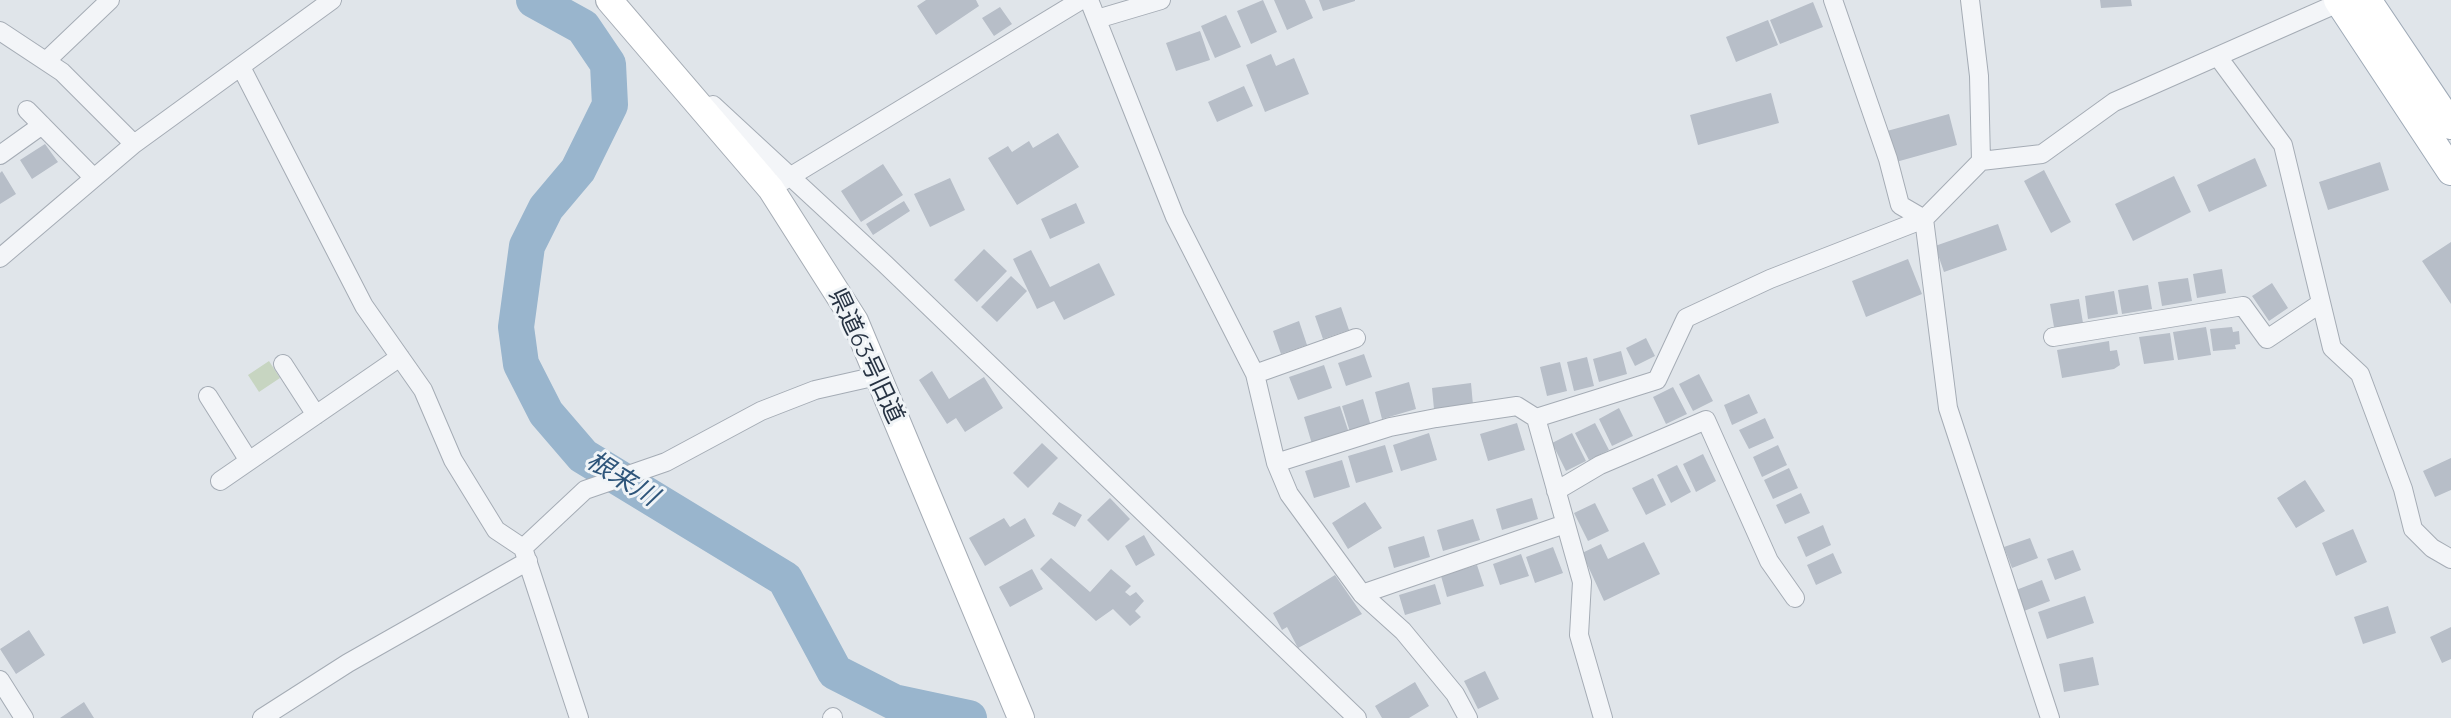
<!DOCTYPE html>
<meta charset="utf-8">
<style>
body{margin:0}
canvas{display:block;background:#e0e5ea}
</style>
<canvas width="2451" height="718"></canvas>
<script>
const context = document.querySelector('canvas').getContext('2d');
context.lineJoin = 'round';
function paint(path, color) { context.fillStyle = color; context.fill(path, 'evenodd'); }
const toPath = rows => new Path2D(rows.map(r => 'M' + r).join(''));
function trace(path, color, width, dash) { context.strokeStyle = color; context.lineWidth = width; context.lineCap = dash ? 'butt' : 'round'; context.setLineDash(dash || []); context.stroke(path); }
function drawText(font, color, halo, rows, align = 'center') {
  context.font = font + ' Quicksand,"Noto Sans JP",sans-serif'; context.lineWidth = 6; context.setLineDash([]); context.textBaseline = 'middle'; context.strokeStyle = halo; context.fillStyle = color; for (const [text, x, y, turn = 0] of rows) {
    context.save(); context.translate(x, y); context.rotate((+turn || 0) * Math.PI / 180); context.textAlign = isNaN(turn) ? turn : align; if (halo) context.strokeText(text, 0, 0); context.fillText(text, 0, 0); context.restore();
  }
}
const green = toPath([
 [269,361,280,378,259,392,248,375]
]);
const stream = toPath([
 [938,713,941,718]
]);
const river = toPath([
 [534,0,583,27,608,64,610,105,578,170,546,208,527,246,516,327,521,364,546,413,583,456,785,579,835,672,894,702,969,718]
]);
const building = toPath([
 [926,0,976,0,979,6,936,35,917,6],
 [1263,0,1277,32,1251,44,1237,11],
 [1274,0,1305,0,1313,18,1287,30],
 [1319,0,1355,0,1355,1,1323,11],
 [2100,0,2131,0,2132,6,2101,8],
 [1813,2,1823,27,1780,44,1770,20],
 [1000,7,1012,24,994,36,982,18],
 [1226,15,1241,47,1215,58,1201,26],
 [1768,20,1778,45,1736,62,1726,37],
 [1200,31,1210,60,1176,71,1166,43],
 [1271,54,1276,66,1294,58,1309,94,1265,112,1246,65],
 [1244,86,1253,106,1217,122,1208,102],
 [1771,93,1779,123,1698,145,1690,115],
 [1949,114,1957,145,1896,162,1887,131],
 [1058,133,1079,167,1017,205,988,158,1008,146,1012,152,1029,141,1033,148],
 [45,144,58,162,32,179,20,160],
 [2255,158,2267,186,2209,212,2197,185],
 [2380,162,2389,190,2328,210,2319,182],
 [883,164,903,195,861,222,841,191],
 [2044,170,2071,222,2051,233,2024,181],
 [2,171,16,194,0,204,0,173],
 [2174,176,2191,212,2133,241,2115,204],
 [950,178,965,210,930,227,914,194],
 [904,201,910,211,873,235,866,224],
 [1076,203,1085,223,1050,239,1041,219],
 [1998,224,2007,250,1944,272,1935,246],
 [2451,242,2451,304,2422,261],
 [984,249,1007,271,977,302,954,280],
 [1031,250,1050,287,1099,263,1115,295,1064,320,1054,301,1037,309,1013,259],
 [1908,259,1922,294,1866,317,1852,281],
 [2222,269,2226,293,2197,298,2193,274],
 [1011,276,1027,291,997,322,981,307],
 [2188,278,2192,301,2162,306,2158,282],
 [2272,283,2288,308,2269,321,2252,296],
 [2148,285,2152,309,2122,314,2118,290],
 [2114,291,2118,314,2088,319,2085,296],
 [2079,299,2083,323,2054,327,2050,304],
 [1341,307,1349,330,1323,339,1315,316],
 [1299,321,1307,345,1281,354,1273,331],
 [2206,327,2211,355,2178,360,2173,332],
 [2232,327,2233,332,2239,331,2240,344,2235,345,2236,349,2213,351,2210,329],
 [2170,333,2174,360,2144,364,2139,337],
 [1646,338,1655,356,1635,366,1626,348],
 [2109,341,2110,351,2117,350,2120,365,2114,369,2062,378,2057,350],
 [1621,351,1627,374,1599,382,1593,359],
 [1364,354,1372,377,1346,386,1338,363],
 [1587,357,1594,386,1574,391,1567,362],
 [1560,362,1567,391,1547,396,1540,367],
 [1324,365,1332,388,1298,400,1289,377],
 [932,371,949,399,984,377,1003,408,965,432,956,418,947,424,919,380],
 [1699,374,1713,401,1693,411,1679,384],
 [1409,382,1416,409,1382,419,1375,392],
 [1471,383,1473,405,1434,409,1432,388],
 [1673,387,1687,414,1666,424,1653,397],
 [1749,394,1758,413,1732,425,1724,405],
 [1363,399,1371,426,1350,432,1342,406],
 [1340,406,1349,433,1312,444,1304,417],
 [1619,408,1633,436,1612,446,1599,419],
 [1765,418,1774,438,1749,449,1739,430],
 [1517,423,1525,450,1488,461,1480,434],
 [1595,423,1609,450,1589,460,1575,433],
 [1429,433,1437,460,1401,471,1393,445],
 [1572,433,1586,461,1566,471,1552,443],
 [1042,443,1058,458,1028,488,1013,473],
 [1385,445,1393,472,1356,483,1348,456],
 [1778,445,1787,465,1762,477,1753,457],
 [1703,454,1716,481,1696,492,1683,464],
 [2451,458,2451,490,2435,497,2423,471],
 [1342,460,1350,487,1314,498,1305,471],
 [1677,465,1691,492,1671,503,1657,475],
 [1789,468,1798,488,1773,499,1764,480],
 [1653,478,1666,505,1646,515,1632,488],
 [2305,480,2325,511,2296,528,2277,498],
 [1801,493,1810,513,1785,524,1776,505],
 [1110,498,1130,519,1108,541,1087,520],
 [1532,498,1538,519,1502,530,1496,509],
 [1059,502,1082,515,1075,527,1052,514],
 [1365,502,1382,528,1348,549,1332,523],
 [1595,503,1609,531,1588,541,1574,513],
 [1004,518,1010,527,1025,518,1035,536,985,566,969,538],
 [1473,519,1480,540,1443,551,1437,530],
 [1823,525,1831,545,1806,557,1797,537],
 [2353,529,2367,562,2336,576,2322,543],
 [1144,535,1155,555,1136,566,1125,546],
 [1424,536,1430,557,1394,568,1388,547],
 [2030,538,2038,558,2012,568,2004,547],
 [1644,542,1660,574,1604,601,1582,553,1601,544,1608,559],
 [1553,547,1563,573,1535,583,1526,557],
 [2073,550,2081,570,2055,580,2047,559],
 [1833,553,1842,573,1816,585,1807,565],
 [1521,554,1529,576,1500,585,1493,564],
 [1051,558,1090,592,1111,569,1131,586,1125,592,1130,596,1136,592,1144,601,1135,611,1141,617,1130,626,1113,609,1096,621,1040,569],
 [1477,565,1484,586,1447,597,1441,576],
 [1032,569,1043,589,1010,607,999,587],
 [1335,575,1362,614,1298,648,1287,627,1282,630,1273,613],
 [2042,580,2050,601,2024,611,2016,590],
 [1435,584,1441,604,1405,615,1399,595],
 [2085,596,2094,623,2047,639,2038,612],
 [2388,606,2396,633,2363,644,2354,617],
 [2451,627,2451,659,2442,663,2430,637],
 [29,630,45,655,16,674,0,649],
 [2093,657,2099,685,2064,692,2059,664],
 [1485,671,1499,699,1478,709,1464,681],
 [1415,682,1429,706,1409,718,1382,718,1375,706],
 [84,702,94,718,60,718]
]);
const street = toPath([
 [1089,0,1175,217,1255,374,1276,463,1289,494,1362,594,1403,631,1455,694,1468,718],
 [1833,0,1888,159,1900,205,1924,219],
 [1970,0,1979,76,1981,161],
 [1097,19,1161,0],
 [0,31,62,72,134,144],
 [2218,57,2283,145,2332,348,2360,374,2403,489,2413,529,2432,548,2451,559],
 [46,61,110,0],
 [241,67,364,306,423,390,453,460,496,530,523,548,579,718],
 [713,105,885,264,1357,718],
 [27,110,93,177],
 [0,155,42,125],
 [783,181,1081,0],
 [1924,219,1948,408,2050,718],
 [0,258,134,144,332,0],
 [2053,337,2243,306,2267,339,2321,303],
 [283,364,316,415],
 [1255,374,1356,338],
 [208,396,249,461],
 [1276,463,1390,427,1436,418,1517,406,1536,418],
 [220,481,400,357],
 [1556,491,1600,465,1706,420,1769,561,1795,598],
 [523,548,585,490,666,462,761,411,815,390,877,376],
 [1362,594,1565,524],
 [0,680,24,718],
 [262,718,348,663,528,561],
 [832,718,833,717],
 [1603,718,1579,635,1582,582,1536,418,1657,380,1686,318,1770,279,1924,219,1981,161,2042,154,2114,102,2345,0]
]);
const secondary = toPath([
 [609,0,771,189,855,321,1021,718]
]);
const primary = toPath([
 [2338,0,2451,171],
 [2367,0,2451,125]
]);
const streetNames = [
 ["県道63号旧道",866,356,65]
];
const waterNames = [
 ["根来川",622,479,32]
];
paint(green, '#c7d5c1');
trace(stream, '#99b5cd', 6);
trace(river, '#99b5cd', 36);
paint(building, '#b7bec8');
trace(street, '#a5acb5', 20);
trace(secondary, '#a5acb5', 28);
trace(primary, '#9faab7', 30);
trace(street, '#f3f5f8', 18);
trace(secondary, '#fff', 26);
trace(primary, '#fff', 28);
drawText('24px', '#273343', '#f0f4f7', streetNames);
drawText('italic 26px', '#2e557a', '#f0f4f7', waterNames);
</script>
